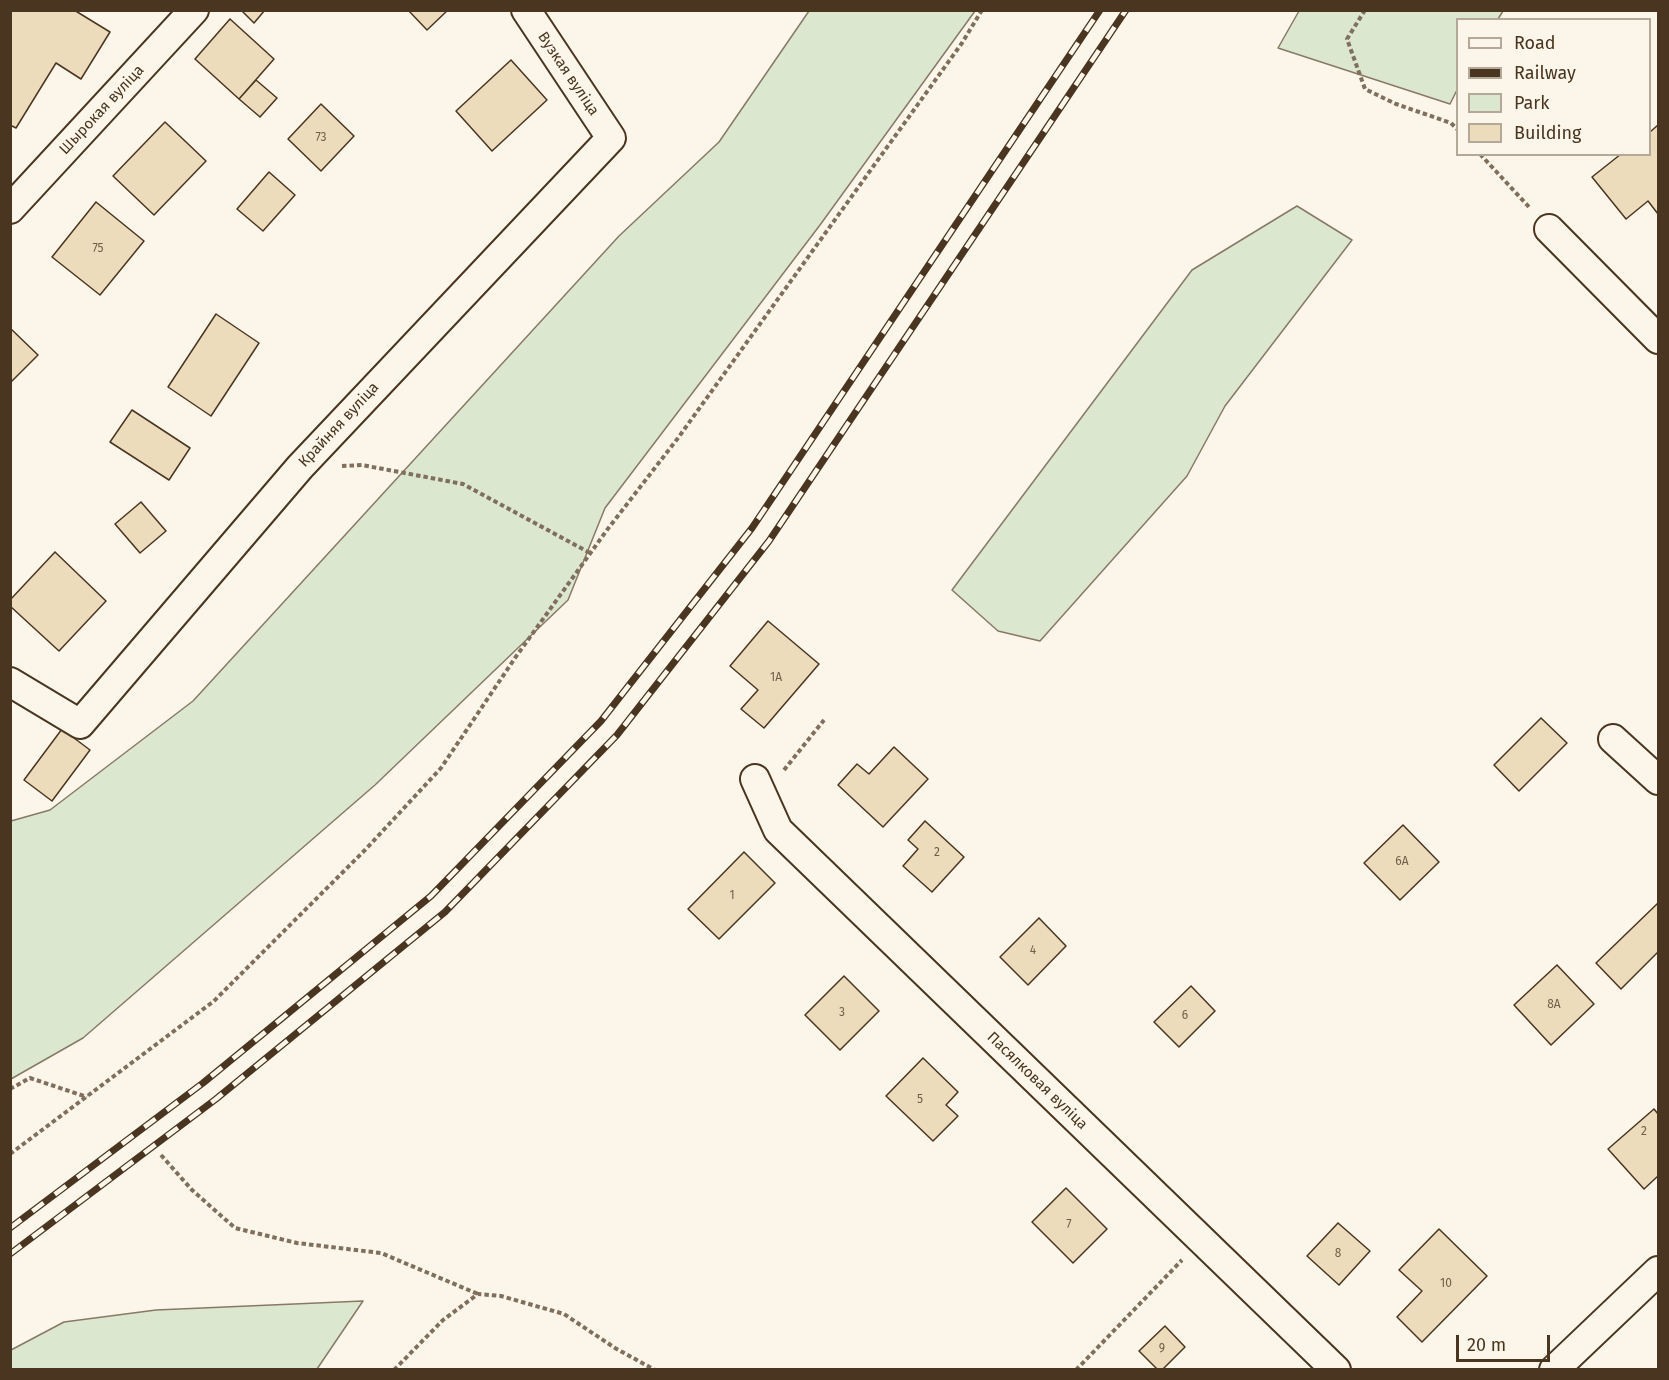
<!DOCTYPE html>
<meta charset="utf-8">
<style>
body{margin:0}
#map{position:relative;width:1669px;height:1380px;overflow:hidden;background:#fbf6e9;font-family:"Fira Sans",sans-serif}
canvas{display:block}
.frame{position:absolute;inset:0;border:12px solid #4a3520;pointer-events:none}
.legend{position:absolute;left:1456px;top:18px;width:195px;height:138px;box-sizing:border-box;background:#fbf6e9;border:2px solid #b4a999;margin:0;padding:8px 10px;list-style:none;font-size:18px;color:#4a3520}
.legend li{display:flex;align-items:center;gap:12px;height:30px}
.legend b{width:30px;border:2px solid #b4a999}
.scale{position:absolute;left:1456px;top:1335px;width:94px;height:27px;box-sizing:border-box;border:3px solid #4a3520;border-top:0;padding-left:8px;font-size:18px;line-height:21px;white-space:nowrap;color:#4a3520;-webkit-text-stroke:4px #fbf6e9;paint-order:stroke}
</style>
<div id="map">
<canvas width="1669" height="1380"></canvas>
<div class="frame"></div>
<ul class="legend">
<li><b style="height:8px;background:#fbf6e9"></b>Road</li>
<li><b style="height:8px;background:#4a3520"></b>Railway</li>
<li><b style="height:16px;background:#dce7d0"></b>Park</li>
<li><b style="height:16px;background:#ecdcbc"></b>Building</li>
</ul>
<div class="scale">20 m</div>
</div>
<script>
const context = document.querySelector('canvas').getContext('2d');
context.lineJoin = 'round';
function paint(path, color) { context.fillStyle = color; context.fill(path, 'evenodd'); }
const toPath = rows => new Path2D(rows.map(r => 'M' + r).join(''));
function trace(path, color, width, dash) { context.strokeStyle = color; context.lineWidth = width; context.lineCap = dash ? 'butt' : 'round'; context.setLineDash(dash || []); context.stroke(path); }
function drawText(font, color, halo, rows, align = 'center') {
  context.font = font + ' "Fira Sans",sans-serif'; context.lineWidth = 4.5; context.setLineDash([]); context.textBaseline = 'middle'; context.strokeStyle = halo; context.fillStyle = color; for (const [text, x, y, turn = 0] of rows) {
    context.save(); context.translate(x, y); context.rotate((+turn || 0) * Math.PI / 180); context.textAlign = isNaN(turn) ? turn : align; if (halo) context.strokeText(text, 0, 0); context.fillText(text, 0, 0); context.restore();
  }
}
const green = toPath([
 [809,11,975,11,820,225,605,508,568,600,375,785,83,1038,11,1079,11,821,50,810,193,701,619,236,719,142,809,11],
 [1299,11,1299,10,1503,11,1498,19,1458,20,1457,90,1450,104,1278,48,1299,11],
 [1297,206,1352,240,1225,406,1187,476,1040,641,998,631,952,590,1192,270,1297,206],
 [363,1301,317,1369,11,1369,11,1350,64,1322,156,1310,363,1301]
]);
const building = toPath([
 [10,10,74,10,110,32,81,79,56,63,16,128,10,125,10,10],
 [241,10,265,10,254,23,241,10],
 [408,10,448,10,427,30,408,10],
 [230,19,274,59,239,99,195,59,230,19],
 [511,60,547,100,492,151,456,111,511,60],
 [256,80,277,98,260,117,239,99,256,80],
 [321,104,354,136,321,171,288,139,321,104],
 [165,122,206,161,154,215,113,176,165,122],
 [1658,125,1658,214,1648,201,1626,219,1592,177,1621,154,1650,154,1650,132,1658,125],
 [269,172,295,195,263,231,237,209,269,172],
 [96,202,144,241,100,295,52,257,96,202],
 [216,314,259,343,211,416,168,387,216,314],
 [10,328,38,355,10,383,10,328],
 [132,410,190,448,169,480,110,442,132,410],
 [141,502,166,531,140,553,115,524,141,502],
 [55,552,106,601,59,651,10,606,10,600,55,552],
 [768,621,819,664,764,728,741,709,758,690,730,666,768,621],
 [1541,718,1567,743,1519,791,1494,765,1541,718],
 [62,729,90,750,52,801,24,780,62,729],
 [894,747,928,779,883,827,838,785,857,764,869,774,894,747],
 [925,821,964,857,932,892,903,866,918,849,908,840,925,821],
 [1403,825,1439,862,1400,900,1364,863,1403,825],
 [744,852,775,883,719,939,688,909,744,852],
 [1658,903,1658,952,1621,989,1596,963,1658,903],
 [1039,918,1066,946,1028,985,1000,957,1039,918],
 [1557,965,1594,1004,1551,1045,1514,1005,1557,965],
 [844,976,879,1011,840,1050,805,1015,844,976],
 [1191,986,1215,1011,1179,1047,1154,1022,1191,986],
 [923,1058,958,1092,946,1105,958,1116,933,1141,886,1096,923,1058],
 [1654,1109,1658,1114,1658,1176,1644,1189,1608,1149,1654,1109],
 [1066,1188,1107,1229,1073,1263,1032,1222,1066,1188],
 [1338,1223,1370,1251,1339,1285,1307,1256,1338,1223],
 [1439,1229,1487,1276,1422,1342,1397,1317,1422,1291,1399,1270,1439,1229],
 [1165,1326,1185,1347,1162,1370,1158,1370,1139,1351,1165,1326]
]);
const path = toPath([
 [1365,10,1347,39,1365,89,1396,104,1451,123,1458,130],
 [1480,154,1530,208],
 [342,466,362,465,463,484,590,553],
 [784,770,824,720],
 [10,1089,30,1078,87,1097],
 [10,1154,214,1001,365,850,441,768,515,658,607,530,678,438,962,43,982,10],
 [161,1155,192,1190,235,1228,297,1243,381,1253,478,1294],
 [394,1370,443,1320,478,1294,501,1296,564,1314,615,1348,655,1370],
 [1076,1370,1182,1260]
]);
const minor = toPath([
 [10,209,194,10],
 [1549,229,1658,339],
 [10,682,80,724,300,467,611,138,526,10],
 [1613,739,1658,780],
 [755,779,778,830,1336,1370],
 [1554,1370,1658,1271]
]);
const rail = toPath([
 [10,1228,203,1083,431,896,601,721,752,528,1100,10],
 [10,1254,216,1099,445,912,617,735,769,541,1126,10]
]);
const numberNames = [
 ["73",321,138],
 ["75",98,249],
 ["1А",776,678],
 ["2",937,853],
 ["6А",1402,862],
 ["1",732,896],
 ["4",1033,951],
 ["8А",1554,1005],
 ["3",842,1013],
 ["6",1185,1016],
 ["5",920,1100],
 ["2",1644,1132],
 ["7",1069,1225],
 ["8",1338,1254],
 ["10",1446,1284],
 ["9",1162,1349]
];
const streetNames = [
 ["Вузкая вуліца",568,74,56],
 ["Шырокая вуліца",102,110,-47],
 ["Крайняя вуліца",339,425,-47],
 ["Пасялковая вуліца",1037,1081,44]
];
paint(green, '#dce7d0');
trace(green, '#887966', 1.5);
paint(building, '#ecdcbc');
trace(building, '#4a3520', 1.5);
trace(minor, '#4a3520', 32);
trace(path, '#7f6f5c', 4, [4.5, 3]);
trace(minor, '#fbf6e9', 28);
trace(rail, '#4a3520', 7);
trace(rail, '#fbf6e9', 4.5, [14]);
drawText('12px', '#725f47', null, numberNames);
drawText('15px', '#4a3520', '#fbf6e9', streetNames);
</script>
